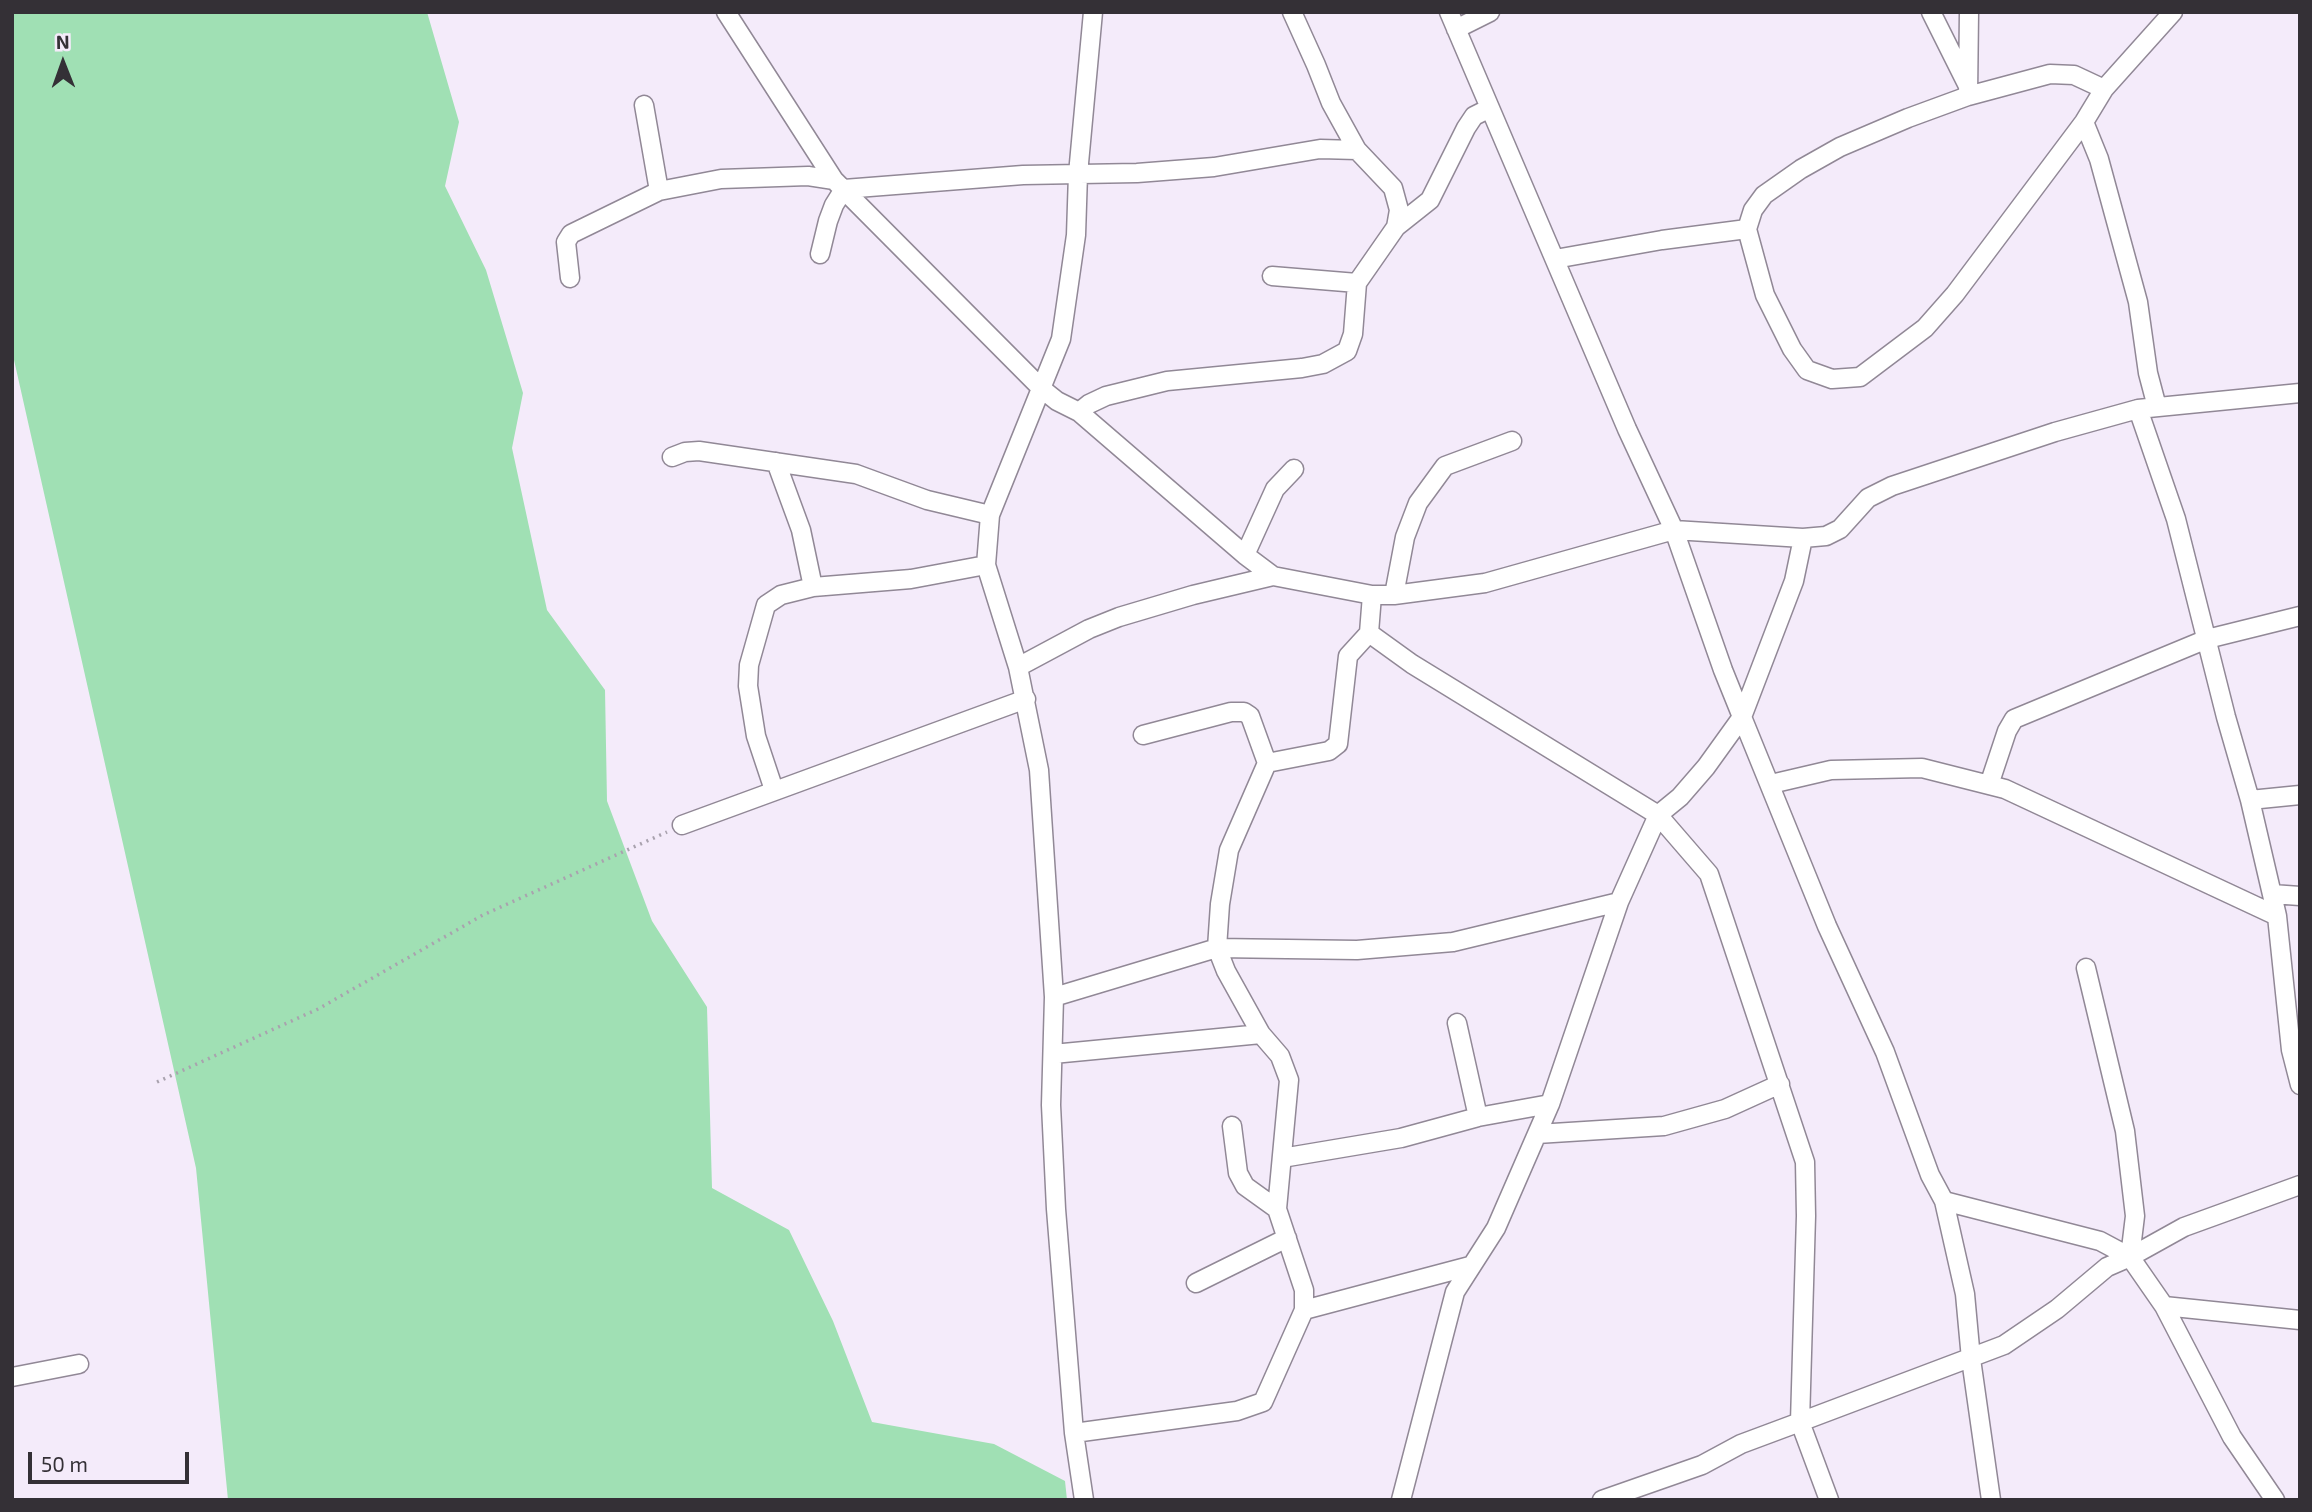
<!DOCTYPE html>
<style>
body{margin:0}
#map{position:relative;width:2312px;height:1512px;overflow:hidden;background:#f4ebfa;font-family:"Exo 2",sans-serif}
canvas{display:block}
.frame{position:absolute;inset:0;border:14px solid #343036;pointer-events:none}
.north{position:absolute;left:28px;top:28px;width:70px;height:70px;-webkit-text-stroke:5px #f4ebfa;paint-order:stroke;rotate:359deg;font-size:19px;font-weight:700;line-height:28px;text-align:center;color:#343036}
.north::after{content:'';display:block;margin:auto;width:24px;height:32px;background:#343036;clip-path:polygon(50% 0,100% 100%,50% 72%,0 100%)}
.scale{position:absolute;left:28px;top:1452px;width:161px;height:32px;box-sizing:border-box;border:4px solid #343036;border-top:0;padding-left:9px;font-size:21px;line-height:24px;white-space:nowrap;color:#343036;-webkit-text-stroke:5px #f4ebfa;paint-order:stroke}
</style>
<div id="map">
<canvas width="2312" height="1512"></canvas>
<div class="frame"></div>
<div class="north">N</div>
<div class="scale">50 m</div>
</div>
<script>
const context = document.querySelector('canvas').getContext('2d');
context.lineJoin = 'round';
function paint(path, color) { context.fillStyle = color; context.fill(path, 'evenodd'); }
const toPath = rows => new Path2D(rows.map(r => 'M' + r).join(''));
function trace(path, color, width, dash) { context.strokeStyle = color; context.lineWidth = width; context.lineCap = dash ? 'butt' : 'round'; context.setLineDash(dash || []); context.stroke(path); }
const green = toPath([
 [12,12,427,12,459,122,445,186,486,270,523,393,512,448,547,610,605,690,607,801,652,921,707,1007,712,1188,789,1230,833,1321,872,1422,994,1444,1065,1481,1067,1500,228,1500,196,1168,12,351]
]);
const path = toPath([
 [157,1082,318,1009,483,915,667,832]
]);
const street = toPath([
 [726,12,834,180,1042,389,1057,401,1079,412,1245,555,1273,576,1372,595,1369,633,1412,664,1658,815,1709,874,1805,1162,1806,1216,1800,1422,1741,1444,1702,1465,1602,1500],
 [1292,12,1316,65,1331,103,1357,150],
 [1931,12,1967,84],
 [1456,29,1490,12],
 [2104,89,2074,75,2050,74,1968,96,1908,118,1840,147,1801,169,1764,195,1753,210,1747,229,1765,295,1792,349,1807,370,1832,379,1860,377,1925,328,1955,294,2084,122,2104,89,2173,12],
 [1968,96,1969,12],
 [644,105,659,191],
 [2084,122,2099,159,2138,302,2148,373,2157,407],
 [820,254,828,221,834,205,844,189,1023,175,1137,173,1214,167,1320,149,1357,150,1393,188,1399,210,1396,227],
 [1555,259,1662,240,1747,229],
 [1272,276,1357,283],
 [570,278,566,242,571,234,659,191,721,179,808,176,834,180],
 [2138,409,2176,519,2226,717,2250,800,2277,916,2291,1050,2300,1085],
 [1079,412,1089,404,1106,396,1167,381,1302,368,1323,364,1347,351,1353,334,1357,283,1396,227,1430,200,1466,128,1474,116,1490,108],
 [672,457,685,452,699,451,856,474,927,500,990,515],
 [776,462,801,530,813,587],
 [1803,538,1794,581,1742,717,1827,926,1885,1052,1930,1175,1944,1201,2100,1241,2130,1257,2164,1306,2232,1437,2275,1500],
 [1245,555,1275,489,1294,469],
 [1372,595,1394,595,1485,583,1674,530,1803,538,1826,536,1840,529,1868,498,1892,486,2055,432,2138,409,2300,393],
 [1394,595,1405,537,1418,503,1445,466,1512,441],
 [1018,667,1089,629,1119,617,1193,595,1273,576],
 [1143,735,1231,712,1244,712,1250,716,1267,763],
 [1771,784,1831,770,1922,768,2005,789,2277,916],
 [1989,785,2007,731,2014,719,2207,639,2300,616],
 [774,790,756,736,748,686,749,665,766,605,781,595,813,587,911,579,986,565],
 [2250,800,2300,795],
 [682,825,1026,699],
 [2272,894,2300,896],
 [2086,968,2125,1131,2135,1216,2130,1257],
 [1054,997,1217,948,1357,950,1453,942,1619,902],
 [1457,1023,1478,1117],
 [1053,1054,1261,1034],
 [1232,1126,1238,1173,1245,1186,1277,1209],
 [1537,1134,1664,1126,1725,1109,1780,1084],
 [1282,1158,1401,1138,1478,1117,1550,1104],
 [1944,1201,1965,1294,1971,1359,1991,1500],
 [1196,1283,1287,1238],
 [2164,1306,2300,1320],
 [1304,1310,1470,1266],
 [12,1377,79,1364],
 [1074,1433,1237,1411,1263,1402,1304,1310,1304,1290,1277,1209,1289,1080,1280,1056,1261,1034,1226,971,1217,948,1220,904,1229,850,1267,763,1329,751,1338,744,1348,656,1369,633],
 [1084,1500,1074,1433,1056,1209,1051,1105,1054,997,1039,770,1018,667,986,565,990,515,1061,339,1076,235,1078,174,1093,12],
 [1401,1500,1455,1292,1496,1228,1550,1104,1619,902,1658,815,1680,797,1706,767,1742,717,1723,670,1674,530,1627,429,1449,12],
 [1829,1500,1800,1422,2004,1345,2057,1309,2107,1267,2130,1257,2184,1227,2300,1185]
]);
paint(green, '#a0e0b4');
trace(street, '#918896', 21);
trace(path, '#a9a2ae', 3.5, [2, 5]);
trace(street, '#fff', 18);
</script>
